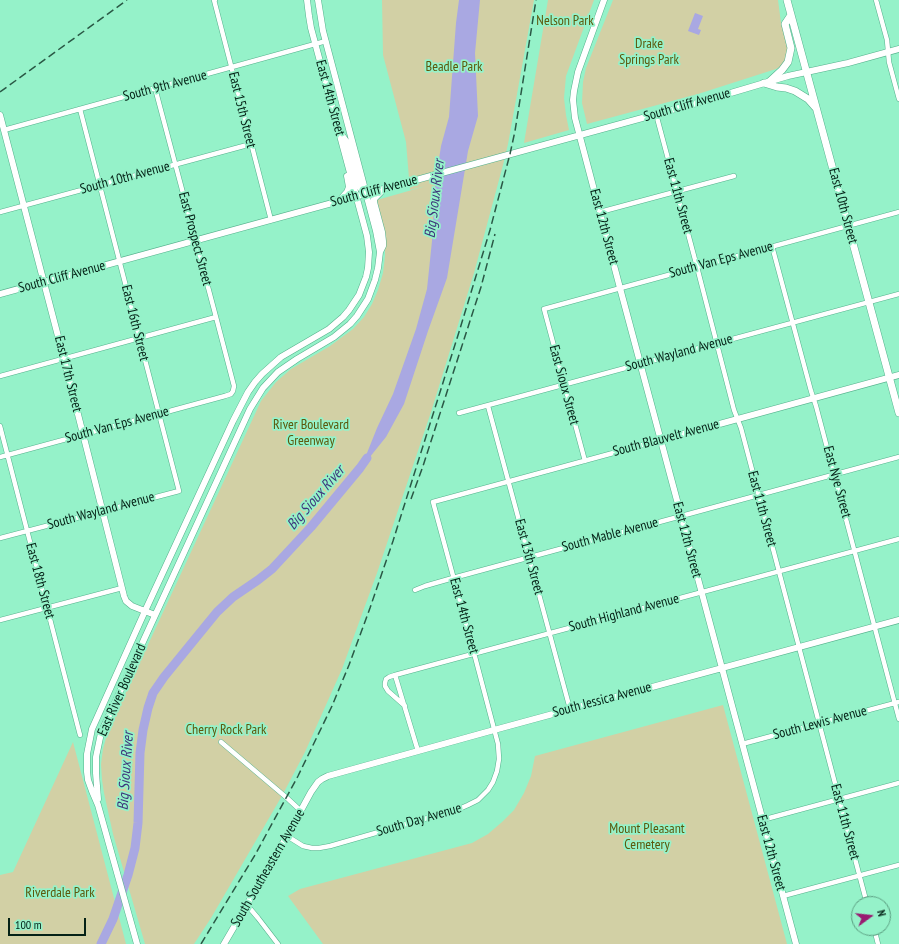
<!DOCTYPE html>
<style>
body{margin:0}
#map{position:relative;width:899px;height:944px;overflow:hidden;background:#95f2c9;font-family:"PT Sans Narrow",sans-serif}
canvas{display:block}
.north{position:absolute;left:851px;top:896px;width:40px;height:40px;box-sizing:border-box;background:#95f2c9;border:1px solid #5b9e81;border-radius:50%;rotate:75deg;font-size:11px;font-weight:700;line-height:16px;text-align:center;color:#042116}
.north::after{content:'';display:block;margin:auto;width:14px;height:18px;background:#991a71;clip-path:polygon(50% 0,100% 100%,50% 72%,0 100%)}
.scale{position:absolute;left:8px;top:918px;width:78px;height:18px;box-sizing:border-box;border:2px solid #042116;border-top:0;padding-left:5px;font-size:12px;line-height:14px;white-space:nowrap;color:#042116;-webkit-text-stroke:3px #95f2c9;paint-order:stroke}
</style>
<div id="map">
<canvas width="899" height="944"></canvas>
<div class="north">N</div>
<div class="scale">100 m</div>
</div>
<script>
const context = document.querySelector('canvas').getContext('2d');
context.lineJoin = 'round';
function paint(path, color) { context.fillStyle = color; context.fill(path, 'evenodd'); }
const toPath = rows => new Path2D(rows.map(r => 'M' + r).join(''));
function trace(path, color, width, dash) { context.strokeStyle = color; context.lineWidth = width; context.lineCap = dash ? 'butt' : 'round'; context.setLineDash(dash || []); context.stroke(path); }
function drawText(font, color, halo, rows, align = 'center') {
  context.font = font + ' "PT Sans Narrow",sans-serif'; context.lineWidth = 3.5; context.setLineDash([]); context.textBaseline = 'middle'; context.strokeStyle = halo; context.fillStyle = color; for (const [text, x, y, turn = 0] of rows) {
    context.save(); context.translate(x, y); context.rotate((+turn || 0) * Math.PI / 180); context.textAlign = isNaN(turn) ? turn : align; if (halo) context.strokeText(text, 0, 0); context.fillText(text, 0, 0); context.restore();
  }
}
const green = toPath([
 [382,0,534,0,508,144,503,165,474,273,431,412,377,573,342,669,305,752,283,794,211,918,194,944,145,944,113,834,104,793,102,780,101,764,103,749,108,731,261,401,276,382,291,369,330,346,353,329,364,317,372,304,378,290,383,273,385,256,385,239,377,200,426,186,410,190,406,142,383,55],
 [344,487,311,527,285,555,285,554],
 [548,0,594,0,566,76,564,98,566,115,569,130,524,143],
 [613,0,778,0,781,23,787,46,787,51,785,60,781,66,776,69,698,94,587,124,582,103,583,82,586,68],
 [723,705,787,944,323,944,288,896,300,889,472,843,488,834,502,822,514,810,524,793,531,776,535,756],
 [73,742,126,944,0,944,0,875,13,872]
]);
const water = toPath([
 [459,0,480,0,475,53,478,116,468,151,447,278,428,331,404,404,386,437,361,468,377,428,393,394,416,329,427,289,432,241,435,186,441,146,449,117,456,23],
 [695,13,703,16,698,29,701,30,699,35,688,31]
]);
const river = toPath([
 [101,944,113,919,128,875,135,848,138,823,140,753,143,730,148,708,153,693,164,677,217,612,233,597,258,580,272,569,311,527,360,468,367,458]
]);
const street = toPath([
 [215,0,214,0,271,220],
 [876,0,887,40,889,62,899,99],
 [656,114,697,267,734,410,741,428,867,904],
 [4,130,326,41],
 [0,212,251,144],
 [600,212,734,176],
 [772,246,811,391,816,406,899,719],
 [0,376,216,317],
 [488,406,570,709],
 [459,413,899,294],
 [0,426,80,735],
 [0,457,225,396,231,394,233,391,234,386,216,317,155,88],
 [585,461,544,309,899,212],
 [0,538,179,491,80,109],
 [415,590,425,586,453,578,899,457],
 [0,620,122,588],
 [395,675,899,539],
 [405,706,388,691,385,686,385,683,386,679,389,677,395,675,418,751],
 [221,742,287,798,301,811],
 [742,744,899,702],
 [762,820,899,783],
 [287,836,303,846,312,848,319,848,330,846,459,809,468,805,478,800,488,790,493,782,497,771,499,759,498,744,474,653,433,502,661,440],
 [783,896,899,865],
 [247,905,258,918,278,944],
 [874,928,878,944]
]);
const secondary = toPath([
 [604,0,578,72,574,91,573,100,575,118,620,288,796,944],
 [0,115,64,359,124,596,126,601,132,606,155,615],
 [341,134,346,141,357,182,361,189,366,193],
 [339,201,347,192,349,187,347,176],
 [380,252,383,246,383,241,382,232,374,202,374,199,383,190],
 [0,294,697,103,788,76,848,63,899,49],
 [661,440,899,375],
 [98,799,96,773,96,757,101,733,250,409,263,388,278,372,297,359,334,337,350,324,357,316,368,299,375,280,378,268,380,252,376,231,323,31,318,0],
 [137,944,98,805,92,791,88,780,87,772,87,754,92,729,145,611,233,421,248,392,255,382,262,374,281,357,329,329,343,317,349,310,359,295,366,277,368,268,369,252,367,236,311,28,309,16,307,0],
 [224,944,287,836,311,792,318,782,322,779,328,776,494,730,899,620]
]);
const primary = toPath([
 [787,0,899,413],
 [769,82,782,70,788,62,791,48,785,24,791,15],
 [764,83,777,87,786,88,795,91,808,99,815,107]
]);
const rail = toPath([
 [0,92,127,0],
 [411,499,423,466,481,287,495,234],
 [201,944,255,855,298,776,332,706,349,665,370,608,393,541,459,332,490,230,510,154,515,131,536,0]
]);
const parkNames = [
 ["Nelson Park",565,21],
 ["Drake",649,44],
 ["Springs Park",649,60],
 ["Beadle Park",454,67],
 ["River Boulevard",311,425],
 ["Greenway",311,441],
 ["Cherry Rock Park",226,730],
 ["Mount Pleasant",647,829],
 ["Cemetery",647,845],
 ["Riverdale Park",60,893]
];
const streetNames = [
 ["South 9th Avenue",165,86,-15],
 ["East 14th Street",330,98,75],
 ["South Cliff Avenue",687,105,-16],
 ["East 15th Street",242,110,76],
 ["South 10th Avenue",125,178,-15],
 ["South Cliff Avenue",374,191,-15],
 ["East 11th Street",678,196,75],
 ["East 10th Street",843,206,75],
 ["East 12th Street",604,227,75],
 ["East Prospect Street",195,239,75],
 ["South Van Eps Avenue",721,260,-15],
 ["South Cliff Avenue",62,277,-15],
 ["East 16th Street",135,323,76],
 ["South Wayland Avenue",679,353,-15],
 ["East 17th Street",68,374,76],
 ["East Sioux Street",564,385,75],
 ["South Van Eps Avenue",117,425,-15],
 ["South Blauvelt Avenue",666,438,-15],
 ["East Nye Street",837,482,75],
 ["East 11th Street",762,509,75],
 ["South Wayland Avenue",101,511,-15],
 ["South Mable Avenue",610,535,-15],
 ["East 12th Street",687,540,75],
 ["East 13th Street",529,557,75],
 ["East 18th Street",40,581,75],
 ["South Highland Avenue",624,613,-15],
 ["East 14th Street",464,616,75],
 ["East River Boulevard",122,690,-66],
 ["South Jessica Avenue",602,700,-15],
 ["South Lewis Avenue",820,723,-15],
 ["South Day Avenue",419,820,-16],
 ["East 11th Street",845,822,75],
 ["East 12th Street",771,853,75],
 ["South Southeastern Avenue",268,868,-60]
];
const waterNames = [
 ["Big Sioux River",435,199,-83],
 ["Big Sioux River",316,498,-49],
 ["Big Sioux River",126,771,-86]
];
paint(green, '#d2d0a5');
paint(water, '#a9a8e2');
trace(river, '#a9a8e2', 9);
trace(street, '#55b18c', 5.5);
trace(secondary, '#55b18c', 7);
trace(primary, '#55b18c', 8);
trace(street, '#fff', 4.5);
trace(secondary, '#fff', 6);
trace(primary, '#fff', 7);
trace(rail, '#2a5845', 1.5, [8, 4]);
drawText('14px', '#5d570c', '#95f2c9', parkNames);
drawText('14px', '#042116', '#95f2c9', streetNames);
drawText('italic 15px', '#3e377b', '#95f2c9', waterNames);
</script>
